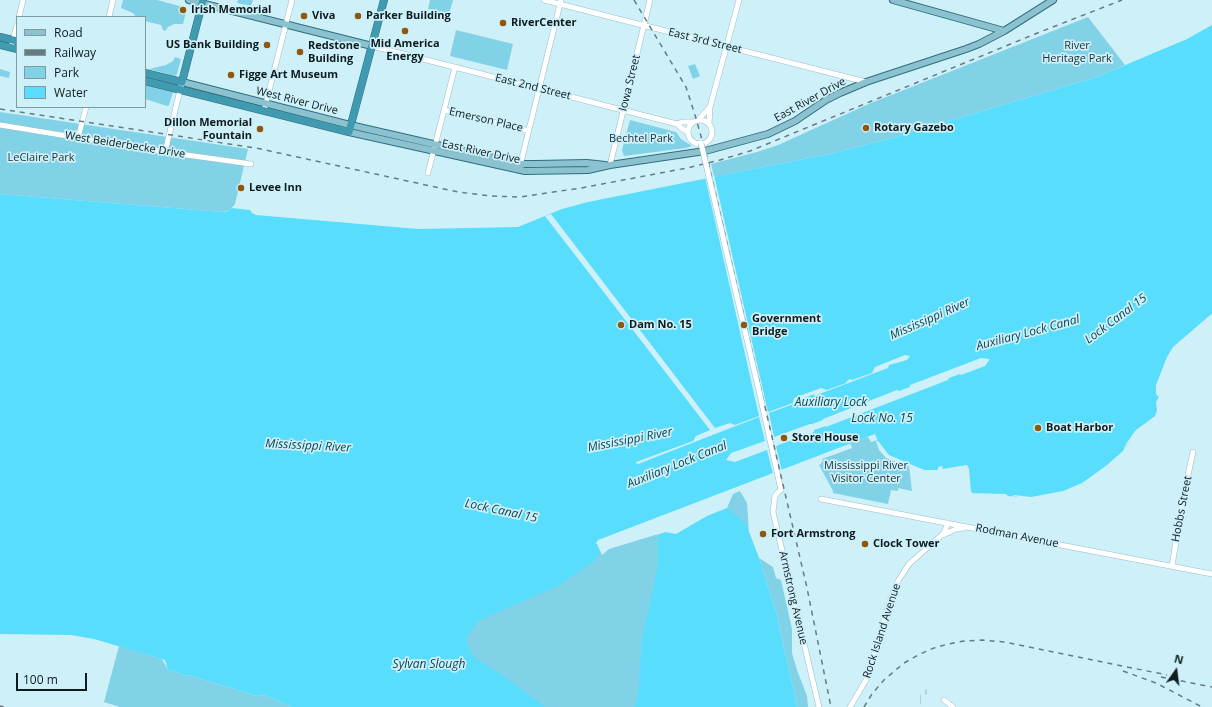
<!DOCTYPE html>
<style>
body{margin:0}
#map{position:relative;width:1212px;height:707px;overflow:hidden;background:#cdf0f9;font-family:"Open Sans",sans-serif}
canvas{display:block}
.legend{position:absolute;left:16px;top:16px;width:130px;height:92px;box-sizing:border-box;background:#cdf0f9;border:1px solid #819ba2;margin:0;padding:5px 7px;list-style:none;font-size:12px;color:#0e1b1f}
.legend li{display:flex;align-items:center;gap:8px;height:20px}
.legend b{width:20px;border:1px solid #819ba2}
.north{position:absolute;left:1156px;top:651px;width:40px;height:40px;-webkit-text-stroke:3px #cdf0f9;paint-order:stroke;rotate:14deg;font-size:11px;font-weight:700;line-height:16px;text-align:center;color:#0e1b1f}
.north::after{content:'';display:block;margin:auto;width:14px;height:18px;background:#0e1b1f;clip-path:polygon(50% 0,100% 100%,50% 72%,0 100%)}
.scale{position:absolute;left:16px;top:673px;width:71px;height:18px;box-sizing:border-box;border:2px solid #0e1b1f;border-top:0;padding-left:5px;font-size:12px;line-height:14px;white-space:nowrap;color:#0e1b1f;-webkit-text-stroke:3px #cdf0f9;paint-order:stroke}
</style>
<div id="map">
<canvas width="1212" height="707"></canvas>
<ul class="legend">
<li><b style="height:5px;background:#8cc2d0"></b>Road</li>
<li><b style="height:5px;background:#657c82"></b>Railway</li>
<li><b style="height:11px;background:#82d2e7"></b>Park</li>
<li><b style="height:11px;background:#58ddfd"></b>Water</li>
</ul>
<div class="north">N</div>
<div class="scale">100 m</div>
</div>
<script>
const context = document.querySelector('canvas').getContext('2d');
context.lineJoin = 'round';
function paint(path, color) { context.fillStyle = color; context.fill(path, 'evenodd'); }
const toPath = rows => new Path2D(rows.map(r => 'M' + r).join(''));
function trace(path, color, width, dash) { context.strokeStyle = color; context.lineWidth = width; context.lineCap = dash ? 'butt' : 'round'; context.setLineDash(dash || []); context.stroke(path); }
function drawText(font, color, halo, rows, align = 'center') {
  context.font = font + ' "Open Sans",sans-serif'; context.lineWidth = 3.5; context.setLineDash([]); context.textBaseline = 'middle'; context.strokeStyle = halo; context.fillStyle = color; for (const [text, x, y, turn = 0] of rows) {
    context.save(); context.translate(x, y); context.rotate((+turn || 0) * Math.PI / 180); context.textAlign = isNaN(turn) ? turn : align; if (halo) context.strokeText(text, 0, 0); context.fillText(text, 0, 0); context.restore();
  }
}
const green = toPath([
 [123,0,157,0,187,8,183,24,174,24,168,27,165,31,163,30,161,25,145,21,145,17,136,17,133,13,121,8],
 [238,0,253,0,251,6,237,3],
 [430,0,453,0,449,14,428,9],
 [1088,17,1125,65,1097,77,889,139,834,153,714,177,711,164,757,152,778,145,871,103],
 [456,30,513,44,507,70,450,56],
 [175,57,181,59,177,74,175,76,149,69,166,65,173,61],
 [695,64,700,76,693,79,688,66],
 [0,69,10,72,9,78,0,76],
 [145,85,173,92,169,105,167,106,145,99],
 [0,112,248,149,235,204,230,210,222,212,0,194],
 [630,120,676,132,681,139,692,146,686,148,624,156,622,150],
 [868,437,871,442,878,440,881,449,909,465,912,491,898,488,898,491,891,490,888,504,833,493,833,491,819,465,821,464,821,463,823,461,822,459,852,448,850,443],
 [740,491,747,503,749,533,755,548,727,508,733,494],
 [665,532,655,707,526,707,470,665,451,617,597,544,602,555,609,549],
 [759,558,773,567,776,578,781,580,792,629,792,653,797,670,807,696,808,707,797,707,776,612],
 [119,646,162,659,168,670,174,671,175,672,187,676,189,675,257,696,265,695,292,707,120,707,104,702]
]);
const water = toPath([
 [1212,25,1212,315,1171,352,1156,389,1159,397,1159,409,1156,416,1135,431,1124,451,1106,466,1082,484,1061,493,1032,498,1008,496,1006,494,968,493,967,469,961,466,938,471,924,470,887,456,881,449,875,434,598,540,596,543,600,552,595,561,556,587,479,620,466,638,470,651,476,659,509,680,545,707,292,707,265,695,257,696,189,675,187,676,175,672,174,671,168,670,165,660,162,659,94,639,71,635,0,634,0,194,222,212,228,211,232,208,250,210,252,213,256,215,418,229,518,227,562,209,588,202,834,153,889,139,1097,77,1187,39],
 [721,507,727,508,746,524,759,558,776,612,797,707,634,707,638,696,642,637,658,566,658,534,665,532,676,533,689,522]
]);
const pier = toPath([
 [714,175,768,412,793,403,794,398,821,388,827,390,846,383,847,381,850,379,852,380,872,373,875,367,905,355,910,356,907,360,889,365,888,368,814,396,814,394,802,399,802,401,769,413,774,437,810,424,812,424,823,420,823,419,897,390,899,391,910,387,910,385,981,358,990,359,985,366,961,375,960,374,949,378,948,380,826,427,826,426,814,430,814,432,776,446,782,471,600,541,773,474,767,450,735,462,726,460,731,453,765,441,759,417,638,464,636,463,636,462,693,441,696,436,710,430,545,216,551,214,715,428,730,423,735,425,759,416,705,177],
 [1212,314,1212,317,1204,324,1182,345,1177,347,1173,353,1167,364,1159,387,1161,408,1158,416,1137,433,1127,445,1124,453,1092,479,1066,492,1059,495,1036,498,1025,499,1015,496,1014,498,1012,498,1014,495,1031,497,1063,491,1082,483,1106,466,1123,451,1126,444,1135,431,1155,416,1157,411,1156,402,1159,397,1156,394,1156,385,1167,357,1173,347,1209,316],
 [876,441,878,441,889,455,924,470,937,470,938,469,938,467,942,466,943,469,967,465,969,469,971,491,973,494,967,494,966,470,965,469,961,468,938,473,924,472,886,458,879,450],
 [720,505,726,506,727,508,707,516,676,534,666,532,656,535,657,532,665,530,675,531,688,520]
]);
const minorTunnel = toPath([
 [925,692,927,692],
 [920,697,921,697],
 [920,702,921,702]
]);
const minor = toPath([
 [544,0,866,82],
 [19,17,23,0],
 [109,17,113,0],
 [372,46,677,124,682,122,693,122],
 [11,48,17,25],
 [444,110,529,131],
 [264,111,292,0],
 [698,120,710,107],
 '688 132a12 12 0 1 1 24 0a12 12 0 1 1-24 0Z',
 [677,124,681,128,688,132],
 [709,124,710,107,739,0],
 [0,125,165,152,251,164],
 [78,138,86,107],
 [165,152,180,90],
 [610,165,650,0],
 [520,166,561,0],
 [428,173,455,67],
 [762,404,781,490,778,492,775,496,773,512,819,707],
 [821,499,1212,574],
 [943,535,956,529,964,528],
 [1172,566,1183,498,1193,452],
 [944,700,953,707],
 [850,707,866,680,890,601,898,581,909,564,944,533,948,523]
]);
const major = toPath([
 [189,0,372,46],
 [893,0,1004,31],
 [180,90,182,82,350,125,520,164,536,164,587,163,605,165],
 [349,132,525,171,588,170,610,165,705,151,768,134,795,121,826,100,840,93,866,82,966,49,979,44,1004,31,1053,0]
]);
const highway = toPath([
 [0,37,17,41],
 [0,45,17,49],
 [145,73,182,82,203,0],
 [145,81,349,132,384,0]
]);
const rail = toPath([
 [634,0,686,87,695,115,708,161,807,588,831,707],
 [0,109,256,148,458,192,491,196,520,197,581,188,687,168,720,160,750,151,1035,34,1122,0],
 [1123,671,1156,683,1202,707],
 [1161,677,1212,687],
 [0,706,4,707],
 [864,707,872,694,884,680,904,663,920,654,934,648,948,644,964,641,982,640,1004,642,1167,675]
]);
const minorBridge = toPath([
 [701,143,762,404]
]);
const markers = [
 [183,10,4,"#8e570b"],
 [304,16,4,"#8e570b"],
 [358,16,4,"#8e570b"],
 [503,23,4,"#8e570b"],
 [405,31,4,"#8e570b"],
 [267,45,4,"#8e570b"],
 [300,52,4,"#8e570b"],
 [231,75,4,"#8e570b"],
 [866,128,4,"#8e570b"],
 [260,129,4,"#8e570b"],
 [241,188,4,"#8e570b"],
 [621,325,4,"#8e570b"],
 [744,325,4,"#8e570b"],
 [1038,428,4,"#8e570b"],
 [784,438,4,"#8e570b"],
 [763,534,4,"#8e570b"],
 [865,544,4,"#8e570b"]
];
const poiNames = [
 ["Irish Memorial",191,10],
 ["Viva",312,16],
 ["Parker Building",366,16],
 ["RiverCenter",511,23],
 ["Mid America",405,44,"center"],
 ["Energy",405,57,"center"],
 ["US Bank Building",259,45,"right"],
 ["Redstone",308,46],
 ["Building",308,59],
 ["Figge Art Museum",239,75],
 ["Dillon Memorial",252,123,"right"],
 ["Fountain",252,136,"right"],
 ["Rotary Gazebo",874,128],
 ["Levee Inn",249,188],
 ["Government",752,319],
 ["Bridge",752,332],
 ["Dam No. 15",629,325],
 ["Boat Harbor",1046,428],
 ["Store House",792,438],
 ["Fort Armstrong",771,534],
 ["Clock Tower",873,544]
];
const streetNames = [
 ["East 3rd Street",705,41,14],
 ["Iowa Street",630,83,-76],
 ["East 2nd Street",533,87,14],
 ["East River Drive",810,100,-29],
 ["West River Drive",297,101,14],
 ["Emerson Place",486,120,13],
 ["West Beiderbecke Drive",125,145,9],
 ["East River Drive",481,152,12],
 ["Hobbs Street",1182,509,-79],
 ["Rodman Avenue",1017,536,11],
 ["Armstrong Avenue",793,598,77],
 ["Rock Island Avenue",882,631,-72]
];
const parkNames = [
 ["River",1077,46],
 ["Heritage Park",1077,59],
 ["Bechtel Park",641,139],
 ["LeClaire Park",41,158],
 ["Mississippi River",866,466],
 ["Visitor Center",866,479]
];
const waterNames = [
 ["Mississippi River",930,319,-24],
 ["Lock Canal 15",1116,319,-37],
 ["Auxiliary Lock Canal",1028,333,-15],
 ["Auxiliary Lock",831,403],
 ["Lock No. 15",882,419],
 ["Mississippi River",630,440,-11],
 ["Mississippi River",308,446,3],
 ["Auxiliary Lock Canal",677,465,-22],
 ["Lock Canal 15",501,511,12],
 ["Sylvan Slough",429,665]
];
paint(green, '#82d2e7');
paint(water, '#58ddfd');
paint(pier, '#cdf0f9');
trace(minorTunnel, '#b0d0d8', 5, [5, 2.5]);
trace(minor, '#9cbdc7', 6);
trace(major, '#2e6e7d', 8);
trace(highway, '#2e6e7d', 8);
trace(minor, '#fff', 5);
trace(major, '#8cc2d0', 6);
trace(highway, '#409ab0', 7);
trace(rail, '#657c82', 1.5, [5, 5]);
trace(minorBridge, '#9cbdc7', 6, []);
trace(minorBridge, '#fff', 5);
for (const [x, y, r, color] of markers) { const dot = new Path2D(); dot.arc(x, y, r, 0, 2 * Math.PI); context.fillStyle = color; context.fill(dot); trace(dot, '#cdf0f9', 1.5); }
drawText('bold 11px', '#0e1b1f', '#cdf0f9', poiNames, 'left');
drawText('11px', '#0e1b1f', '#cdf0f9', streetNames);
drawText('11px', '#193036', '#cdf0f9', parkNames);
drawText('italic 12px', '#084653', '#cdf0f9', waterNames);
</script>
